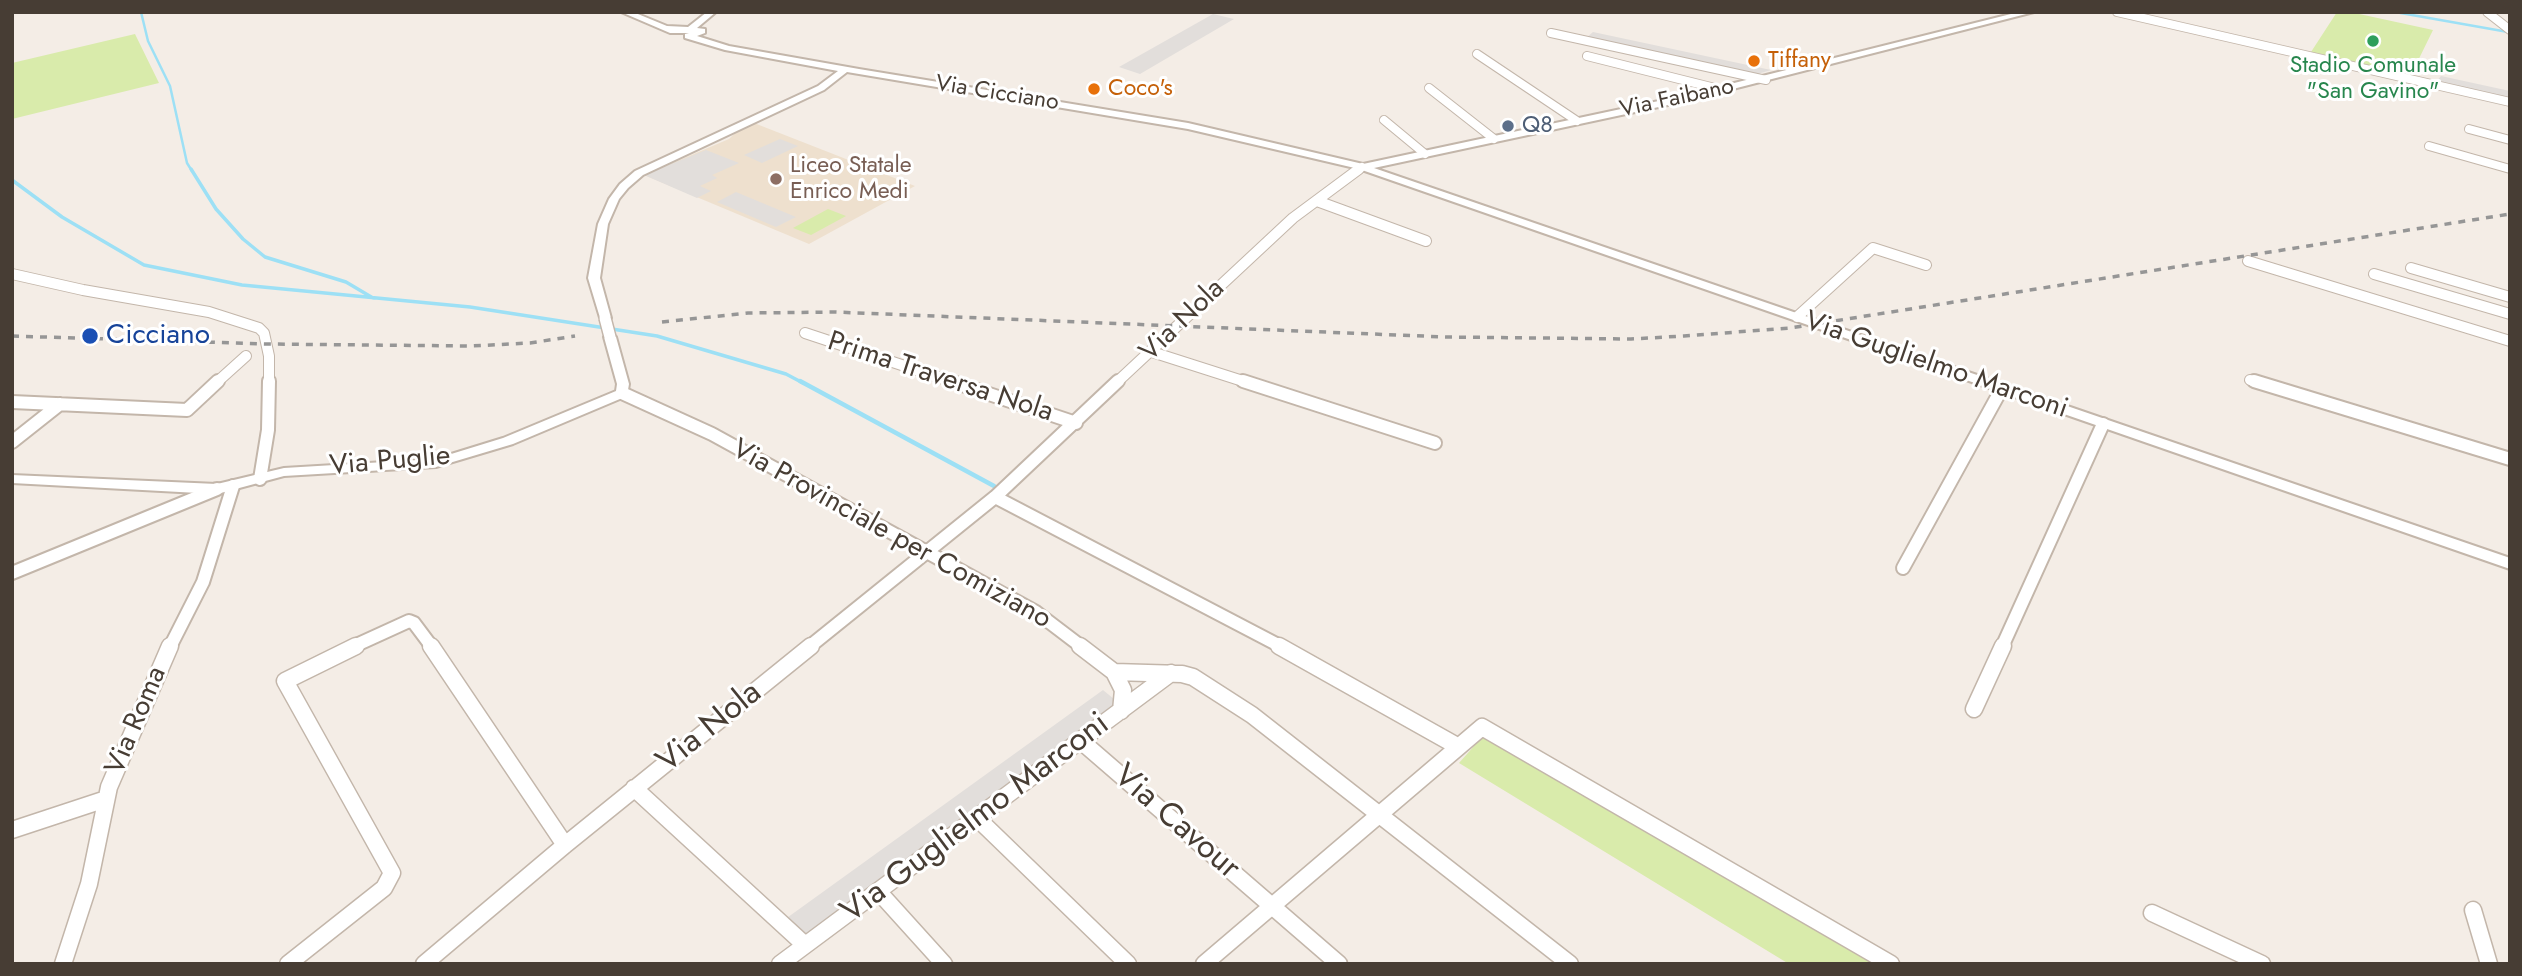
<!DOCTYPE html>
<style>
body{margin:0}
#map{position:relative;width:2522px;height:976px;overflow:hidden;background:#f4ede6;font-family:Jost,sans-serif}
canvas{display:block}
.frame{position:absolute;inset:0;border:14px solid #473d34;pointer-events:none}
</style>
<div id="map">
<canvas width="2522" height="976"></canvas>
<div class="frame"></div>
</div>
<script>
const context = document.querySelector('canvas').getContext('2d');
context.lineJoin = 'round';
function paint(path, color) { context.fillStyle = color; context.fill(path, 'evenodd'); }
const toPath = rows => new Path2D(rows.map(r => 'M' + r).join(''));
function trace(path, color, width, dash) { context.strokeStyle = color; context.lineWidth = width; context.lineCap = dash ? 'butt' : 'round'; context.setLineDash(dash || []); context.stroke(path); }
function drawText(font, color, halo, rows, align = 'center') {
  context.font = font + ' Jost,sans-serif'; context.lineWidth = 6; context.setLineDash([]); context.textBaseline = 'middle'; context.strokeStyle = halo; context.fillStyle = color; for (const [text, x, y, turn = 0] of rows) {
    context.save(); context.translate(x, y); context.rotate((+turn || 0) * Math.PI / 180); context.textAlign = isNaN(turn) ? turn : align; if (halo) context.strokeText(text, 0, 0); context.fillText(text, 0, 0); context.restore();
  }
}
const education = toPath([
 [754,123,915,186,809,244,644,175,729,139,738,130]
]);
const green = toPath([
 [2337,12,2350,12,2433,30,2411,75,2311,52],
 [135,34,159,83,12,119,12,63],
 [828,209,846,216,811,235,793,228],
 [1483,736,1792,917,1875,964,1789,964,1459,763]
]);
const parking = toPath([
 [1213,14,1234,19,1140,74,1119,67],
 [1593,32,1771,70,1754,75,1586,38],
 [2441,76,2510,91,2510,99,2436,82],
 [780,139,798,146,762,163,744,155],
 [706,150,739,163,712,175,717,178,700,186,711,191,697,198,644,175],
 [736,192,796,217,776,227,717,202],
 [1103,690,1120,704,807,940,784,920]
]);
const streamFar2 = toPath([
 [141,12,148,41,170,86,187,163,192,171],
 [2395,12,2508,32]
]);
const streamFar1 = toPath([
 [191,169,216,209,243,239,265,257,346,282,373,298],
 [12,180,62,217,144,265,242,285,470,307,657,336,786,374,803,383]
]);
const stream = toPath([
 [800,381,994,486]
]);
const minorFar3 = toPath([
 [2117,12,2510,102],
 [2487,12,2510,30],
 [1551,33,1766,80],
 [1477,54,1577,121],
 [1587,56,1723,90],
 [1429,88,1494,139],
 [1384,120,1425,154],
 [2469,129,2510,140],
 [2429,146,2510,169],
 [1357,171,1362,167]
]);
const minorFar2 = toPath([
 [1317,201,1426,241],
 [2248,261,2510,341],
 [2411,268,2510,297],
 [12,274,83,290,209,312,259,328,264,333,269,356,269,383],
 [2374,274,2510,314],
 [1797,317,1873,248,1926,265],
 [805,333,956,383],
 [1152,352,1249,383],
 [2250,380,2260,383],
 [216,383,246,356],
 [1116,383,1293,218,1359,169]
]);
const minorFar1 = toPath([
 [950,381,1076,423],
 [1243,381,1435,443],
 [2254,381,2510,459],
 [622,393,712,434,1036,612,1082,647],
 [12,402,187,410,218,381],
 [12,442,60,404],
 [260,479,268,430,269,381],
 [995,497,1282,647],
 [1903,568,2001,390],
 [12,573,217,489],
 [170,647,203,582,233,486],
 [352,647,409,621,414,623,432,647],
 [809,647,995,497,1118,381],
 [2002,647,2103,424]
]);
const minor = toPath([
 [431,646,565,845],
 [1080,646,1114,672,1123,690,1121,711],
 [1279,646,1457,746],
 [1114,672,1182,674,1193,677,1252,715,1570,964],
 [1974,709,2003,646],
 [1081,741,1339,964],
 [634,788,805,945],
 [977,818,1128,964],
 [12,830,106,799],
 [878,891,944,964],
 [2473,910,2489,964],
 [2152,913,2262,964],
 [63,964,89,884,109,787,170,646],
 [288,964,384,888,392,873,285,681,356,646],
 [424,964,565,845,811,646],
 [780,964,1171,673],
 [1204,964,1482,727,1891,964]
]);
const tertiary = toPath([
 [621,12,633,12,667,26,688,27,707,12,716,12,697,28,705,29,705,33,697,36,729,46,859,69,1188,123,1363,164,1682,96,2019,12,2034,12,1682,102,1374,168,2510,558,2510,569,1359,169,1188,129,847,72,824,90,643,175,628,188,619,199,608,224,600,278,611,318,609,321,601,321,588,278,598,224,609,199,620,184,635,171,818,86,838,71,725,50,685,38,685,34,689,33,670,33,621,12],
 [610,333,616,337,629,384,627,396,513,444,436,467,284,476,217,494,12,483,12,475,217,484,284,468,435,459,503,438,616,391,617,384,604,337,610,333]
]);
const rail = toPath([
 [662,322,748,313,835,312,1446,337,1631,339,1684,336,1790,328,2510,214],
 [12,336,267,344,471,346,530,343,575,336]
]);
const tertiaryBridge = toPath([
 [605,318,610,337]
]);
const markers = [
 [2373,41,7,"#2e9e5b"],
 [1754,61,7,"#e8710a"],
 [1094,89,7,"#e8710a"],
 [1508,126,7,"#5c6f8a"],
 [776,179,7,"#8d6e63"],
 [90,336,9,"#1a4fb4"]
];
const farFoodnames = [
 ["Tiffany",1768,61],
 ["Coco's",1108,89]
];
const farLeisurenames = [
 ["Stadio Comunale",2373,66],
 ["\"San Gavino\"",2373,92]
];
const farStreetnames = [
 ["Via Cicciano",997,94,9],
 ["Via Faibano",1677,99,-12]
];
const farServicenames = [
 ["Q8",1522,126]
];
const farEducationnames = [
 ["Liceo Statale",790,166],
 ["Enrico Medi",790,192]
];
const streetNames = [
 ["Via Nola",1183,321,-44],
 ["Via Guglielmo Marconi",1936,366,19],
 ["Prima Traversa Nola",940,378,18],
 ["Via Puglie",390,462,-5],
 ["Via Provinciale per Comiziano",891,535,29],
 ["Via Roma",137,721,-67]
];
const transitNames = [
 ["Cicciano",106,336]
];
const nearStreetnames = [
 ["Via Nola",710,728,-39],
 ["Via Guglielmo Marconi",976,819,-37],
 ["Via Cavour",1176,823,41]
];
paint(education, '#eee0ce');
paint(green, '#d9ebab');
paint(parking, '#e2dedb');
trace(streamFar2, '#9de0f5', 2.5);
trace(streamFar1, '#9de0f5', 3.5);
trace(stream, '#9de0f5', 4.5);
trace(minorFar3, '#c3b6aa', 10);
trace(minorFar2, '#c3b6aa', 12);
trace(minorFar1, '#c3b6aa', 16);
trace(minor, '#c3b6aa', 19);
trace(tertiary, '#c3b6aa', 4);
trace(minorFar3, '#fff', 8);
trace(minorFar2, '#fff', 10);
trace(minorFar1, '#fff', 12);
trace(minor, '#fff', 16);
paint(tertiary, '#fff');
trace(rail, '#969696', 3.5, [7, 7]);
trace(tertiaryBridge, '#c3b6aa', 14, []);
trace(tertiaryBridge, '#fff', 11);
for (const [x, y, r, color] of markers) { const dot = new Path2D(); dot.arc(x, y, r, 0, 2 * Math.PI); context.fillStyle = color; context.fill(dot); trace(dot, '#fff', 2.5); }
drawText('23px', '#c56008', '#fff', farFoodnames, 'left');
drawText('23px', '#27864d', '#fff', farLeisurenames);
drawText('23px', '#473d34', '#fff', farStreetnames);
drawText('23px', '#4e5e75', '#fff', farServicenames, 'left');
drawText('23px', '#785e54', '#fff', farEducationnames, 'left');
drawText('28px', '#473d34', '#fff', streetNames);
drawText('28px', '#164399', '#fff', transitNames, 'left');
drawText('33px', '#473d34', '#fff', nearStreetnames);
</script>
